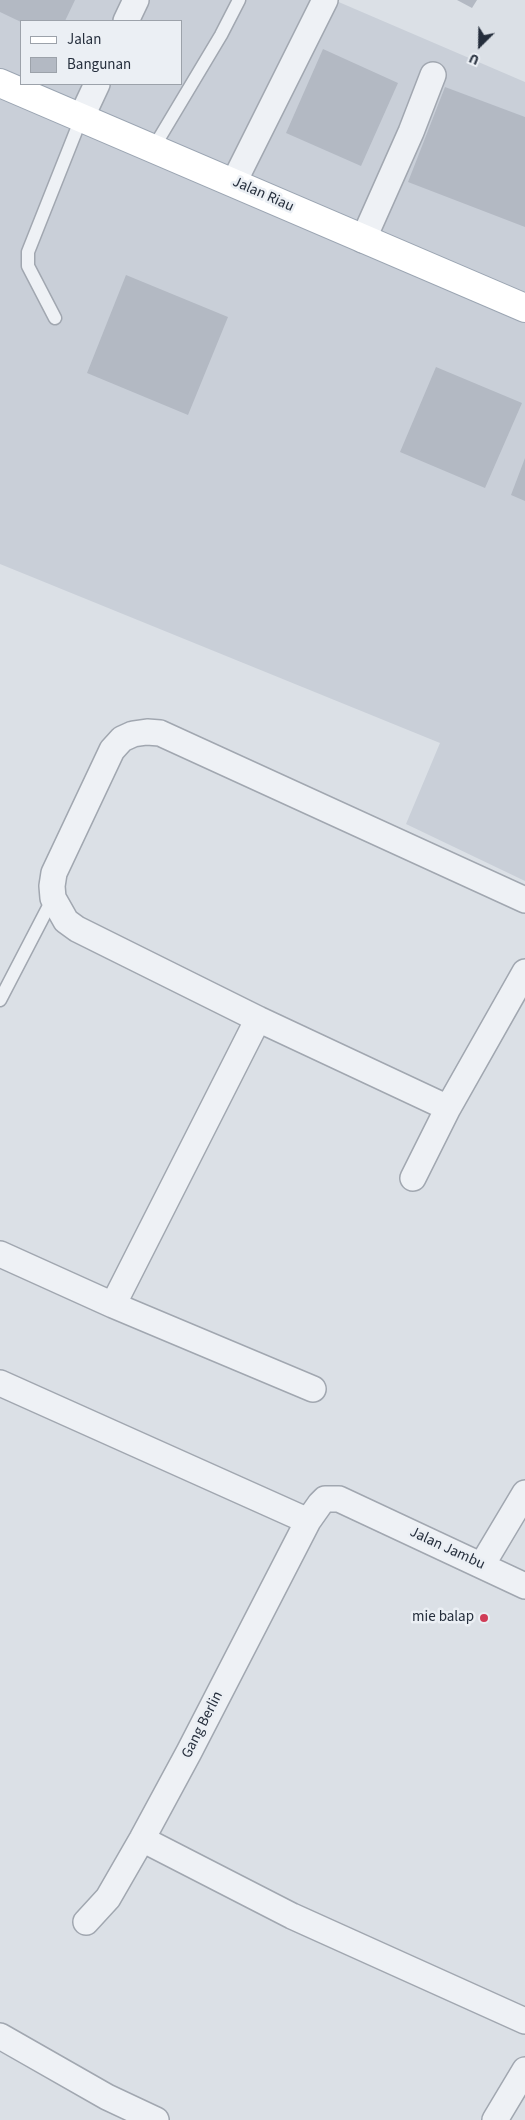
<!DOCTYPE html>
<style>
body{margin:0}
#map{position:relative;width:525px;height:2120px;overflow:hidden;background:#dbe0e6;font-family:"Source Sans 3",sans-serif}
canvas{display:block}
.legend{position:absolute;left:20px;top:20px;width:162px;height:65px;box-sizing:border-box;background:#ebeff4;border:1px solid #9ca2aa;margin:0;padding:6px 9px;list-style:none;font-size:15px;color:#252e3c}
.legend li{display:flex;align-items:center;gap:10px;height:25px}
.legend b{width:25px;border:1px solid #9ca2aa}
.north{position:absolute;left:455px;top:20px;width:50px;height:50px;-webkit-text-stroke:4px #ebeff4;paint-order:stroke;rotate:203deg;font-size:14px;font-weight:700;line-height:20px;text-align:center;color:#252e3c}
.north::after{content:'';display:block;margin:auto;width:18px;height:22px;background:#252e3c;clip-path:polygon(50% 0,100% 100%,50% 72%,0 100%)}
</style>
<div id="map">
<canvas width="525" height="2120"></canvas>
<ul class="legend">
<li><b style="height:6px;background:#fff"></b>Jalan</li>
<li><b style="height:14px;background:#b3b9c3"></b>Bangunan</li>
</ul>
<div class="north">U</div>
</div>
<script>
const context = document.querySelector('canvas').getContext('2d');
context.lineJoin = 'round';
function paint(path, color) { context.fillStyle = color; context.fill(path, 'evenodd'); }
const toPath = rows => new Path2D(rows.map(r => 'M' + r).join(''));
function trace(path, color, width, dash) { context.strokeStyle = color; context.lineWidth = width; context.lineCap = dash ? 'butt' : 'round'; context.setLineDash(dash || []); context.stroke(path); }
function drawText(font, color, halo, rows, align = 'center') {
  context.font = font + ' "Source Sans 3",sans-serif'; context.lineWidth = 5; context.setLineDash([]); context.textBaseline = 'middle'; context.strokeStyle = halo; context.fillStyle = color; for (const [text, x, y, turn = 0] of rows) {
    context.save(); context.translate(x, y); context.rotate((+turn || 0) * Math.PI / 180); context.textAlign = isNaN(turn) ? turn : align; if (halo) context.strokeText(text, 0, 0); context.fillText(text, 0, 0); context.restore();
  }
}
const built = toPath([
 [0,0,334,0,525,82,525,881,406,824,440,743,0,564],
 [21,21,181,21,181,84,21,84]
]);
const building = toPath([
 [0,0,75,0,65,21,21,22,0,12],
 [457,0,477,0,472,8],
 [323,49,398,83,361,166,286,133],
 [445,87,525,117,525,227,408,182],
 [126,275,228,317,188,415,87,373],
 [436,367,522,403,485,488,400,452],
 [525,458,525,501,511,495]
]);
const lane = toPath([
 [154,147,221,35,239,0],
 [55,318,28,266,28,252,82,116],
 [0,1000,53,898]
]);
const street = toPath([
 [126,21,136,0],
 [82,116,97,84],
 [234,182,325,0],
 [363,240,411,132,433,75],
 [448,1108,258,1019,77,929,66,921,53,898,52,886,54,873,112,750,122,739,133,734,147,732,160,733,525,900],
 [413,1178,448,1108,525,972],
 [0,1254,113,1305,313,1389],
 [113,1305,258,1019],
 [0,1383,308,1521],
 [482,1565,525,1493],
 [142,1839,292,1916,525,2021],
 [86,1922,108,1898,142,1839,189,1752,308,1521,320,1504,325,1499,339,1499,525,1586],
 [0,2036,107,2097,156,2120],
 [495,2120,525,2070]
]);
const primary = toPath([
 [0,83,525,308]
]);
const markers = [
 [484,1618,5,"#d03c57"]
];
const streetNames = [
 ["Jalan Riau",263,195,24],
 ["Jalan Jambu",447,1549,25],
 ["Gang Berlin",203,1725,-63]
];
const poiNames = [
 ["mie balap",474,1618]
];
paint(built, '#c9cfd8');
paint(building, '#b3b9c3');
trace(lane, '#a1a7b0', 15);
trace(street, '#a1a7b0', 28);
trace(primary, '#9ba5b2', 30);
trace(lane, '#eef1f5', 12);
trace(street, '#eef1f5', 25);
trace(primary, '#fff', 28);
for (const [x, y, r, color] of markers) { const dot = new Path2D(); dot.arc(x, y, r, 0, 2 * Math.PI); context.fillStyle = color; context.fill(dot); trace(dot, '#ebeff4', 2); }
drawText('15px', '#252e3c', '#ebeff4', streetNames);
drawText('15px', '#252e3c', '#ebeff4', poiNames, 'right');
</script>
